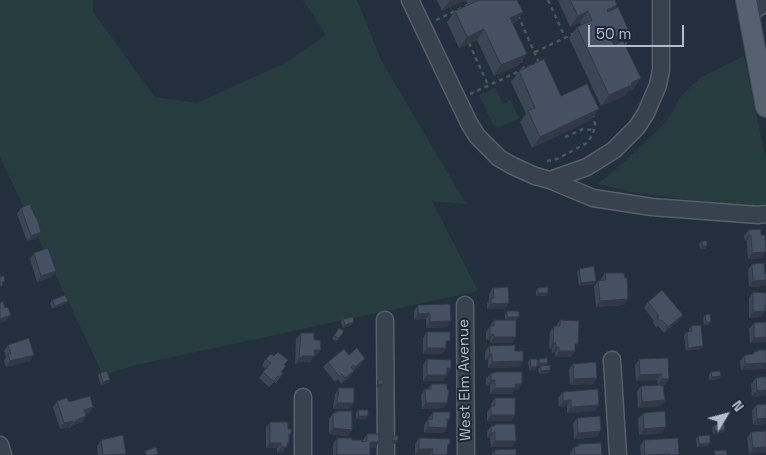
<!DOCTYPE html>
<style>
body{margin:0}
#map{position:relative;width:766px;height:455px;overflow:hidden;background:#242f3e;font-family:"Space Grotesk",sans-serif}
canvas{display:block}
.north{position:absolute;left:701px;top:390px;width:50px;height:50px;-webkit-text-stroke:4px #1d2633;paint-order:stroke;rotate:53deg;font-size:14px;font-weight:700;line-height:20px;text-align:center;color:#b4bcc9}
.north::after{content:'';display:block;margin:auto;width:18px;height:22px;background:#b4bcc9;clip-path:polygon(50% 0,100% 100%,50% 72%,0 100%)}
.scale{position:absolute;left:588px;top:25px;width:96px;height:22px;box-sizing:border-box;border:2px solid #b4bcc9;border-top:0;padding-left:6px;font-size:15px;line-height:18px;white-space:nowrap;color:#b4bcc9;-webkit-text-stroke:4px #1d2633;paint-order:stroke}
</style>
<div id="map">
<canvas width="766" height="455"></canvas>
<div class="north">N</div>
<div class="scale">50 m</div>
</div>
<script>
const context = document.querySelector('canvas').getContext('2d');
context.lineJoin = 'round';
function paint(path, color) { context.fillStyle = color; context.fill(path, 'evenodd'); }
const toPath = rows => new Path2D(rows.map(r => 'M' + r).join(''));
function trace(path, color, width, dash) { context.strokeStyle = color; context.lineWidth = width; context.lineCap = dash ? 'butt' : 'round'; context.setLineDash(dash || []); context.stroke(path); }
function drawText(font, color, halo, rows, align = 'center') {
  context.font = font + ' "Space Grotesk",sans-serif'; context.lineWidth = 4; context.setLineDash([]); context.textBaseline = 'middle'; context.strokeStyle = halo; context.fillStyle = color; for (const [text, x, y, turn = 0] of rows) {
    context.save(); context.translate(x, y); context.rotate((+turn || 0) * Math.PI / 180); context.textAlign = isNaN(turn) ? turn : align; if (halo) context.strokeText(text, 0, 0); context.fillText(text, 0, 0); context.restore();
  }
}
const green = toPath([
 [0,0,93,0,93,12,155,97,197,103,285,63,326,35,303,0,357,0,381,60,466,204,432,201,478,291,136,365,103,375,0,157],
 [744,56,766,160,766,206,762,208,696,201,632,192,598,184,627,160,667,121,681,96,700,78],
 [495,88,503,104,510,100,519,118,500,127,493,125,479,95]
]);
const path = toPath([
 [548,0,565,37],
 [518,15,540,65],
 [436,20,468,5],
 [622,36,626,43,623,45],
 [469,43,488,85],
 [535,52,573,34],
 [520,59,524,69],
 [470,94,539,62],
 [565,137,583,129,594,130],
 [547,161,557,159,587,143,593,134,595,124,593,115]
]);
const minor = toPath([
 [410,0,469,123,477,136,499,158,513,166,535,176,550,180,587,167,614,150,637,127,646,113,658,85,661,70,661,0],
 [749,14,766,2],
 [550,180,593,198,652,207,758,215,766,214],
 [465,305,466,455],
 [385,320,386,455],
 [612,360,618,455],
 [303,397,303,455],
 [0,445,3,455]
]);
const major = toPath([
 [746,0,766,107]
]);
const wall = toPath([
 [437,0,517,0,523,12,515,23,513,24,527,54,519,65,494,76,477,40,459,48,447,22,455,11,468,5,466,0,442,11],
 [558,0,615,0,615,9,629,31,621,42,641,78,633,89,627,92,624,96,601,106,569,38,577,27,581,25,580,22,570,27],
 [519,71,561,96,591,120,532,148,520,122,526,114,511,82],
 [21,208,37,238,27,241,17,214],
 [749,230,766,252,762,258,748,259,747,241,745,241,744,236],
 [702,241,707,246,705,249,700,249,699,244],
 [34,253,52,277,37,282,30,259],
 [752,264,765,274,766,274,766,284,765,286,749,287,748,270],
 [579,269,596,281,594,284,579,286,577,272],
 [605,273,628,299,624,305,596,307,594,286,598,281,601,280,601,279],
 [493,288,509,303,504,309,487,309,487,304,489,300,489,294],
 [538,288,548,293,546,296,536,296,536,291],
 [753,292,766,293,766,310,761,317,749,318,749,298],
 [52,300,68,301,65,304,52,309,50,303],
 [648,302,678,321,664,333,658,326,656,327,653,323,654,321,644,308],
 [418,305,451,321,447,327,426,328,426,319,414,320,414,311],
 [507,311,517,320,516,320,516,337,512,343,490,343,490,340,486,340,486,332,494,320,505,320,505,314],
 [705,315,711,322,708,325,704,325,703,318],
 [343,319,352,325,343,328,341,322],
 [560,320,575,349,571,357,555,357,555,353,552,353,552,349,549,349,550,332,554,326,556,326],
 [766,322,766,342,750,343,749,329,754,323],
 [691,326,703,346,701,349,686,351,684,335,687,332,689,332,689,329],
 [339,328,344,331,337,341,332,339],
 [427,332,446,348,442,354,423,354,423,338],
 [301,333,314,340,321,350,316,356,314,356,310,362,300,362,298,363,295,364,296,339],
 [8,345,34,355,30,361,6,367,4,360,6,357,4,351],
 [489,346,515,351,523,361,519,367,488,368,488,360,485,360,485,352],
 [758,350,766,350,766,369,741,370,740,361,745,355,752,355,754,352],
 [274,356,288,360,284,365,282,372,283,373,276,383,274,382,269,387,259,378,266,369,262,365,266,359],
 [427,359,451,368,443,381,423,381,423,365],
 [530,359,537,361,539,359,548,363,546,366,550,370,548,373,539,374,538,369,541,366,537,366,535,370,529,370,528,362],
 [639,359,669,379,665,385,663,385,665,400,661,406,638,408,637,392,641,386,658,385,657,380,636,381,635,365],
 [328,362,361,365,354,370,350,377,341,384,338,379,335,382,323,367],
 [573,364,593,384,570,385,569,370],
 [495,372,518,390,514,390,511,394,490,394,490,386,486,386,486,379,491,373,493,373],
 [711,372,721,376,719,379,709,380,709,375],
 [100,373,110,380,108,383,101,385,98,376],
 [759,377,757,397,752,396,751,384,756,378,758,378],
 [431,384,447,403,443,408,422,409,421,395,425,389,428,389],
 [339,388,354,403,350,409,333,409,335,394],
 [563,392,599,405,595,411,567,413,567,406,559,407,558,398],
 [495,398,515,415,511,421,487,421,487,412,491,407,491,404],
 [57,401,69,402,93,407,89,413,86,414,86,416,82,422,74,425,72,427,69,428,69,427,60,429,53,407],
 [756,405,766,424,753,425,752,411],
 [358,410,368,416,366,419,356,419,356,413],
 [336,411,348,436,329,434,329,419,333,413,335,413],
 [433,412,450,419,447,423,447,428,443,433,424,433,424,425],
 [643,413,666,427,662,433,639,435,638,419],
 [577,418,597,437,574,439,573,424],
 [270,422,288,429,291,434,289,437,289,443,282,453,277,453,277,448,266,448,266,428],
 [495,424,512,447,491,447,490,438,487,438,487,432,491,426,494,426],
 [714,425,725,430,723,433,713,434,712,428],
 [766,431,766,452,749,454,747,438,751,432],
 [367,434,379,442,375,448,370,448,370,455,333,455,333,444,337,438,363,442,363,440],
 [698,436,708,446,697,447,696,439],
 [419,438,448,448,447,455,415,455,415,444],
 [101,440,125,455,98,455,97,446],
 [644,440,679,455,641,455,640,446],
 [578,444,602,455,570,455,570,453,574,447,577,446],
 [495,450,516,455,491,455]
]);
const shadedWall = toPath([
 [450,0,466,0,442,11],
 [617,5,610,16,607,10],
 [588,11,580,22,570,27,578,16],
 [523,12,515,23,503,29,510,18],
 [484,29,477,40,459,48,467,37],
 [629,31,621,42,603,50,611,39],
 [527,54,519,65,494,76,501,65],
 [641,78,633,89,627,92,624,96,601,106,609,95],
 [599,109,591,120,532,148,540,137],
 [41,232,37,238,27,241,31,236],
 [749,235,751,235,747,241,745,241],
 [702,246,707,246,705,249,700,249],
 [766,252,762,258,748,259,752,253],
 [56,271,52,277,37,282,41,276],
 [766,280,766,284,765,286,749,287,753,281],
 [596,281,594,284,579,286,581,283],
 [538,293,548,293,546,296,536,296],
 [628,299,624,305,596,307,600,301],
 [68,301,65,304,52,309,55,306],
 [509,303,504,309,487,309,491,304],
 [766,305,766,310,762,311,765,311,761,317,749,318,753,312],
 [430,313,426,319,414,320,418,314],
 [11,315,6,321,0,323,0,319],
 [683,315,678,321,664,333,668,327],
 [507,317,519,317,517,320,505,320],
 [451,321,447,327,426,328,430,322],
 [354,322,352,325,343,328,345,325],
 [706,322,711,322,708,325,704,325],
 [494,334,490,340,486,340,490,335],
 [494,337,516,337,512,343,490,343],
 [766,337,766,342,750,343,754,338],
 [553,343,556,343,552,349,549,349],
 [703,346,701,349,686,351,688,348],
 [556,347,559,347,555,353,552,353],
 [427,348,446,348,442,354,423,354],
 [314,350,321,350,316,356,314,356,310,362,300,362,298,363,295,364,299,358],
 [559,351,575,351,571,357,555,357],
 [490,354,492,354,488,360,485,360],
 [34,355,30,361,6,367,10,361],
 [365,359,361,365,351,373,355,367],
 [523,361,519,367,488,368,492,362],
 [539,363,548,363,546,366,537,366],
 [766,363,766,369,741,370,745,364],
 [531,367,537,367,535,370,529,370],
 [447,368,451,368,447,374],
 [550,370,548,373,539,374,541,371],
 [354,371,350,377,341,384,345,378],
 [661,374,657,380,636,381,640,375],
 [427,375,447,375,443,381,423,381],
 [721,376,719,379,709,380,712,377],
 [597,378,593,384,570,385,574,379],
 [662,379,669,379,665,385,658,385],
 [110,380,108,383,101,385,103,382],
 [491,380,495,380,490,386,486,386],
 [378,384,383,384,381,387,376,387],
 [515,384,522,384,518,390,514,390,511,394,490,394,495,388],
 [757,390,766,390,766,395,757,397,752,396],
 [571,400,567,406,559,407,563,401],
 [665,400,661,406,638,408,642,402],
 [337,403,354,403,350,409,333,409],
 [426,403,447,403,443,408,422,409],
 [599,405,595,411,567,413,571,407],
 [93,407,89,413,80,416,84,410],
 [491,415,515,415,511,421,487,421],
 [86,416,82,422,74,425,72,427,69,428,76,420],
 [359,416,368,416,366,419,356,419],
 [766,418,766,424,753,425,757,419],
 [73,421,69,427,60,429,64,423],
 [428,427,447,428,443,433,424,433],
 [666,427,662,433,639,435,644,429],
 [333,428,352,430,348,436,329,434],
 [725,430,723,433,713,434,715,431],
 [601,431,597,437,574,439,578,433],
 [495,432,490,438,487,438,491,433],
 [393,440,398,441,395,444,391,443],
 [495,441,516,441,512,447,491,447],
 [370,442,379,442,375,448,366,448],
 [270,443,281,443,277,448,266,448],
 [287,443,289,443,282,453,277,453,281,447],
 [710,443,708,446,697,447,699,444],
 [766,447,766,452,749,454,753,448],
 [419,449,433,449,429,455,415,455]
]);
const building = toPath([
 [479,0,517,0,523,12,510,18,527,54,501,65,484,29,467,37,455,11,479,0],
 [570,0,615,0,617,5,607,10,608,12,618,7,629,31,611,39,614,45,623,41,641,78,631,83,632,85,609,95,577,27,592,20,588,11,578,16,570,0],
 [544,59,561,96,587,84,599,109,540,137,528,111,535,108,519,71,544,59],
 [30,204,36,218,37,218,41,232,31,236,21,208,30,204],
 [761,229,761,235,765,235,766,252,752,253,751,235,749,235,749,230,761,229],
 [702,241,707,241,707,246,702,246,702,241],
 [48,248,56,271,41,276,34,253,48,248],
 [764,263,765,274,766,274,766,280,753,281,752,264,764,263],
 [594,266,596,281,581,283,579,269,594,266],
 [605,273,624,273,625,278,627,278,628,299,600,301,598,281,606,280,605,273],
 [0,275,1,277,4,276,5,281,2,282,3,285,0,286,0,275],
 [508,287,509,303,491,304,491,298,494,298,493,288,508,287],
 [548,287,548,293,538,293,538,288,548,287],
 [662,290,683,315,668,327,662,320,660,321,657,317,659,316,648,302,662,290],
 [753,292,766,293,766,305,765,306,765,311,753,312,753,292],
 [65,295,68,301,55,306,52,300,65,295],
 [3,301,5,308,8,307,11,315,0,319,0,303,3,301],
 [450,304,451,321,430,322,430,313,418,314,418,305,450,304],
 [507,311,519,311,519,317,507,317,507,311],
 [710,314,711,322,706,322,705,315,710,314],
 [353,317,354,322,345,325,343,319,353,317],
 [494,320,516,320,516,337,494,337,494,334,490,335,490,326,494,326,494,320],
 [560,320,579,321,578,344,575,344,575,351,559,351,559,347,556,347,556,343,553,343,554,326,560,326,560,320],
 [766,322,766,337,754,338,754,323,766,322],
 [701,325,703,346,688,348,687,332,692,331,691,326,701,325],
 [339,328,344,331,339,338,334,336,339,328],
 [427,332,450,332,450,341,446,341,446,348,427,348,427,332],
 [301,333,314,333,314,340,320,340,321,350,314,350,315,356,302,356,303,358,299,358,301,333],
 [29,338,34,355,10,361,8,354,11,354,8,345,29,338],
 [515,345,515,351,523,351,523,361,492,362,492,354,490,354,489,346,515,345],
 [357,348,365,359,355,367,354,365,351,367,354,371,345,378,342,374,339,376,328,362,344,349,349,355,357,348],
 [758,350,766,350,766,363,745,364,745,355,754,354,754,352,758,351,758,350],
 [278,352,288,360,284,365,286,366,281,372,283,373,280,377,278,376,273,381,263,372,271,363,266,359,271,354,274,356,278,352],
 [547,358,548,363,539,363,539,359,547,358],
 [668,358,669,379,662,379,661,374,640,375,639,359,668,358],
 [427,359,451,360,451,368,447,368,447,375,427,375,427,359],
 [530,359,537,359,537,367,531,367,530,359],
 [596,362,597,378,574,379,573,364,596,362],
 [550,365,550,370,541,371,541,366,550,365],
 [107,371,110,380,103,382,100,373,107,371],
 [720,371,721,376,712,377,711,372,720,371],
 [495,372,522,372,522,384,515,384,515,388,495,388,495,380,491,380,491,373,495,373,495,372],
 [759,377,766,377,766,390,761,391,757,390,756,378,759,378,759,377],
 [378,380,383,380,383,384,378,384,378,380],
 [431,384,447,384,447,389,449,390,447,403,426,403,425,389,431,389,431,384],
 [663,385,665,400,642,402,641,386,663,385],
 [339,388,354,388,354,403,337,403,339,388],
 [598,389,599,405,571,407,571,400,563,401,563,392,598,389],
 [90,396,93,407,84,410,86,416,76,420,77,421,73,423,73,421,64,423,57,401,67,398,69,402,90,396],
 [495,398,515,398,515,415,491,415,491,406,495,406,495,398],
 [766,404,766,418,757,419,756,405,766,404],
 [358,410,368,410,368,416,359,416,358,410],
 [336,411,352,411,352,430,333,428,333,413,336,413,336,411],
 [665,411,666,427,644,429,643,413,665,411],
 [433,412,450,412,450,419,447,419,447,428,428,427,428,419,432,420,433,412],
 [600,416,601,431,578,433,577,418,600,416],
 [270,422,288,422,288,429,291,429,291,434,289,434,289,443,287,443,287,447,281,447,281,443,270,443,270,422],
 [495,424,515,424,516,441,495,441,495,432,491,433,491,426,495,426,495,424],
 [724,424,725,430,715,431,714,425,724,424],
 [766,431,766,447,753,448,751,432,766,431],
 [367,434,379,434,379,442,370,442,370,455,337,455,337,438,352,438,352,440,362,440,362,442,367,441,367,434],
 [123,435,126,454,103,455,101,440,123,435],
 [710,435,710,443,699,444,698,436,710,435],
 [393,436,398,436,398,441,393,440,393,436],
 [419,438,450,439,450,444,448,444,447,455,433,455,433,449,419,449,419,438],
 [678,438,679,455,669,455,669,454,645,455,644,440,678,438],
 [601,443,602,455,575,455,574,447,579,446,578,444,601,443],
 [156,447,158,454,153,455,146,455,145,451,156,447],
 [516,449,516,455,495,455,495,450,516,449],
 [726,450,727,455,715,455,714,451,726,450]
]);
const streetNames = [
 ["West Elm Avenue",465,380,-91]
];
paint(green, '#263c3f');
trace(minor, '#565f6c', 19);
trace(major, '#414a57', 22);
trace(path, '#44595c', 2.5, [4, 4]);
trace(minor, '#38414e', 16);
trace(major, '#56606e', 20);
paint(wall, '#3b4654');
paint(shadedWall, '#303945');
paint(building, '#455162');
trace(building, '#303945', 1);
drawText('15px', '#b4bcc9', '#1d2633', streetNames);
</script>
